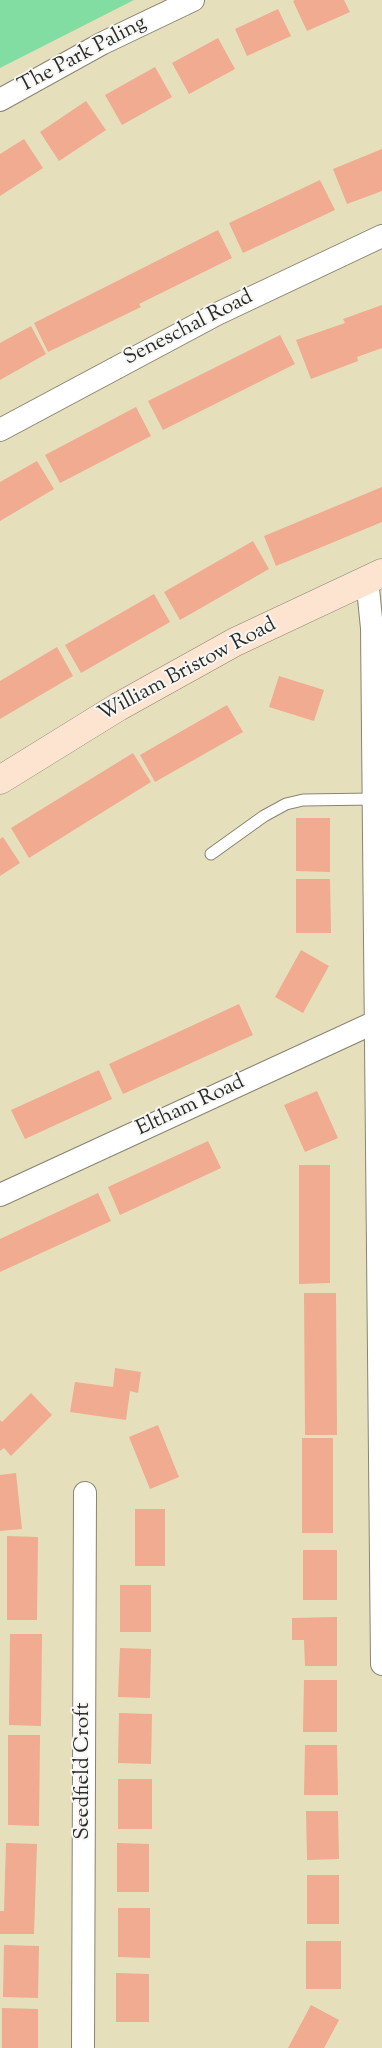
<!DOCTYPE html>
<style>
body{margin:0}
canvas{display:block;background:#e6dfbb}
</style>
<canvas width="382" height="2048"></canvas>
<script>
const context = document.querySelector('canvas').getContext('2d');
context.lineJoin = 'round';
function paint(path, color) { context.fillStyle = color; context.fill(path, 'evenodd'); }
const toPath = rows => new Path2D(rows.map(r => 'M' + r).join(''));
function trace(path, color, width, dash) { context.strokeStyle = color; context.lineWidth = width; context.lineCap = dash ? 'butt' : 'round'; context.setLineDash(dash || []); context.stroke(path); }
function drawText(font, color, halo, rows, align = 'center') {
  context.font = font + ' "Sorts Mill Goudy",serif'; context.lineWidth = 4; context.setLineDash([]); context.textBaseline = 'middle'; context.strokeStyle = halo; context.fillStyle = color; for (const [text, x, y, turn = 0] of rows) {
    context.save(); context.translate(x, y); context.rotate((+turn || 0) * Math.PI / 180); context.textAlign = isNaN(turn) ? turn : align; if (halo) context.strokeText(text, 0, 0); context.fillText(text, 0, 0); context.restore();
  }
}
const green = toPath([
 [0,0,134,0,0,68]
]);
const building = toPath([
 [295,0,344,0,350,12,307,31,293,1],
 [278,9,291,36,247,56,235,29],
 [218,38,235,69,189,94,172,63],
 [155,67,172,97,122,125,105,95],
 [86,101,106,130,59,161,40,132],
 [24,139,43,168,0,196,0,154],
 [382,149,382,191,347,204,333,169],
 [320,180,335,210,243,253,229,223],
 [218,230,232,258,139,304,141,307,48,352,34,323],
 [382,305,382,348,357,357,358,361,311,379,296,340,345,323,343,319],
 [31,326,46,354,0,380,0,343],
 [280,335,295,364,163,430,148,401],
 [136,407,151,436,60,483,45,455],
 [37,461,54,489,0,521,0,482],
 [382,487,382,522,276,566,264,536],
 [253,541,269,569,180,620,164,592],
 [154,594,170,622,81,673,65,645],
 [57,647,73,676,0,719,0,681],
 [279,676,324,690,314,721,269,707],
 [227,705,243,732,155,782,140,755],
 [133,753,151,782,29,858,11,828],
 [296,818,330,818,330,872,296,871],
 [3,837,20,863,0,876,0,839],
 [296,879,330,879,331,933,296,933],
 [301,950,329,966,303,1013,275,997],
 [239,1004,253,1035,123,1094,109,1064],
 [99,1070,112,1099,25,1139,11,1110],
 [317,1091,338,1138,305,1152,284,1105],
 [208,1141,221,1168,120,1215,108,1187],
 [299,1165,330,1165,330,1283,299,1284],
 [98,1193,111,1221,0,1272,0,1239],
 [304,1293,336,1293,337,1435,305,1435],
 [115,1368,141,1372,138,1393,130,1391,126,1420,70,1412,75,1382,113,1387],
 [31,1393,52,1415,11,1456,4,1448,0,1451,0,1420,2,1422],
 [158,1425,179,1477,150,1489,129,1437],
 [302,1438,333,1438,333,1533,302,1533],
 [16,1473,22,1529,0,1531,0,1475],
 [135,1509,165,1509,165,1566,135,1566],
 [7,1536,38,1537,37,1620,7,1620],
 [303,1550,337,1550,337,1600,303,1600],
 [120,1585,151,1585,151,1632,120,1632],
 [337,1617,337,1666,305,1666,304,1640,292,1640,292,1618],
 [10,1634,42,1634,41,1726,9,1725],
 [120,1648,151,1649,150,1698,118,1697],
 [304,1680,337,1680,337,1732,303,1732],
 [119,1713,152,1714,151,1764,118,1763],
 [8,1735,40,1735,39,1826,8,1825],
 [305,1745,337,1745,338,1795,304,1795],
 [118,1779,152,1779,152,1829,118,1829],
 [306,1811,338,1811,339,1859,307,1860],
 [6,1843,37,1844,34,1934,0,1934,0,1911,4,1911],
 [117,1843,149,1844,149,1892,117,1892],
 [307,1875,339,1875,339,1924,307,1924],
 [118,1908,150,1908,150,1958,118,1957],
 [306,1941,341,1941,341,1989,306,1989],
 [4,1945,39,1946,38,1998,3,1997],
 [116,1973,149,1974,149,2022,116,2022],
 [311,2005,339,2020,324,2048,288,2048],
 [2,2008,38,2009,38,2048,2,2048]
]);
const lane = toPath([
 [211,854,264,816,286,804,303,800,374,799]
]);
const street = toPath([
 [0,100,103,43,193,0],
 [0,430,217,314,382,236],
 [367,579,372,628,382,1664],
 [0,1195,382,1019],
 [83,2048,85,1493]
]);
const secondary = toPath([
 [0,780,118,707,235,642,382,573]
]);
const streetNames = [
 ["The Park Paling",83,56,-28],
 ["Seneschal Road",189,329,-27],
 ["William Bristow Road",188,671,-28],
 ["Eltham Road",191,1107,-25],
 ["Seedfield Croft",84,1771,-90]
];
paint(green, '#82dda3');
paint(building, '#f0ab90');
trace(lane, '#888573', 13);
trace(street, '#888573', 24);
trace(secondary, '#888573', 29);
trace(lane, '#fff', 11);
trace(street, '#fff', 22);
trace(secondary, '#fde4d1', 28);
drawText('21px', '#2b2b2b', '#f6f6f2', streetNames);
</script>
